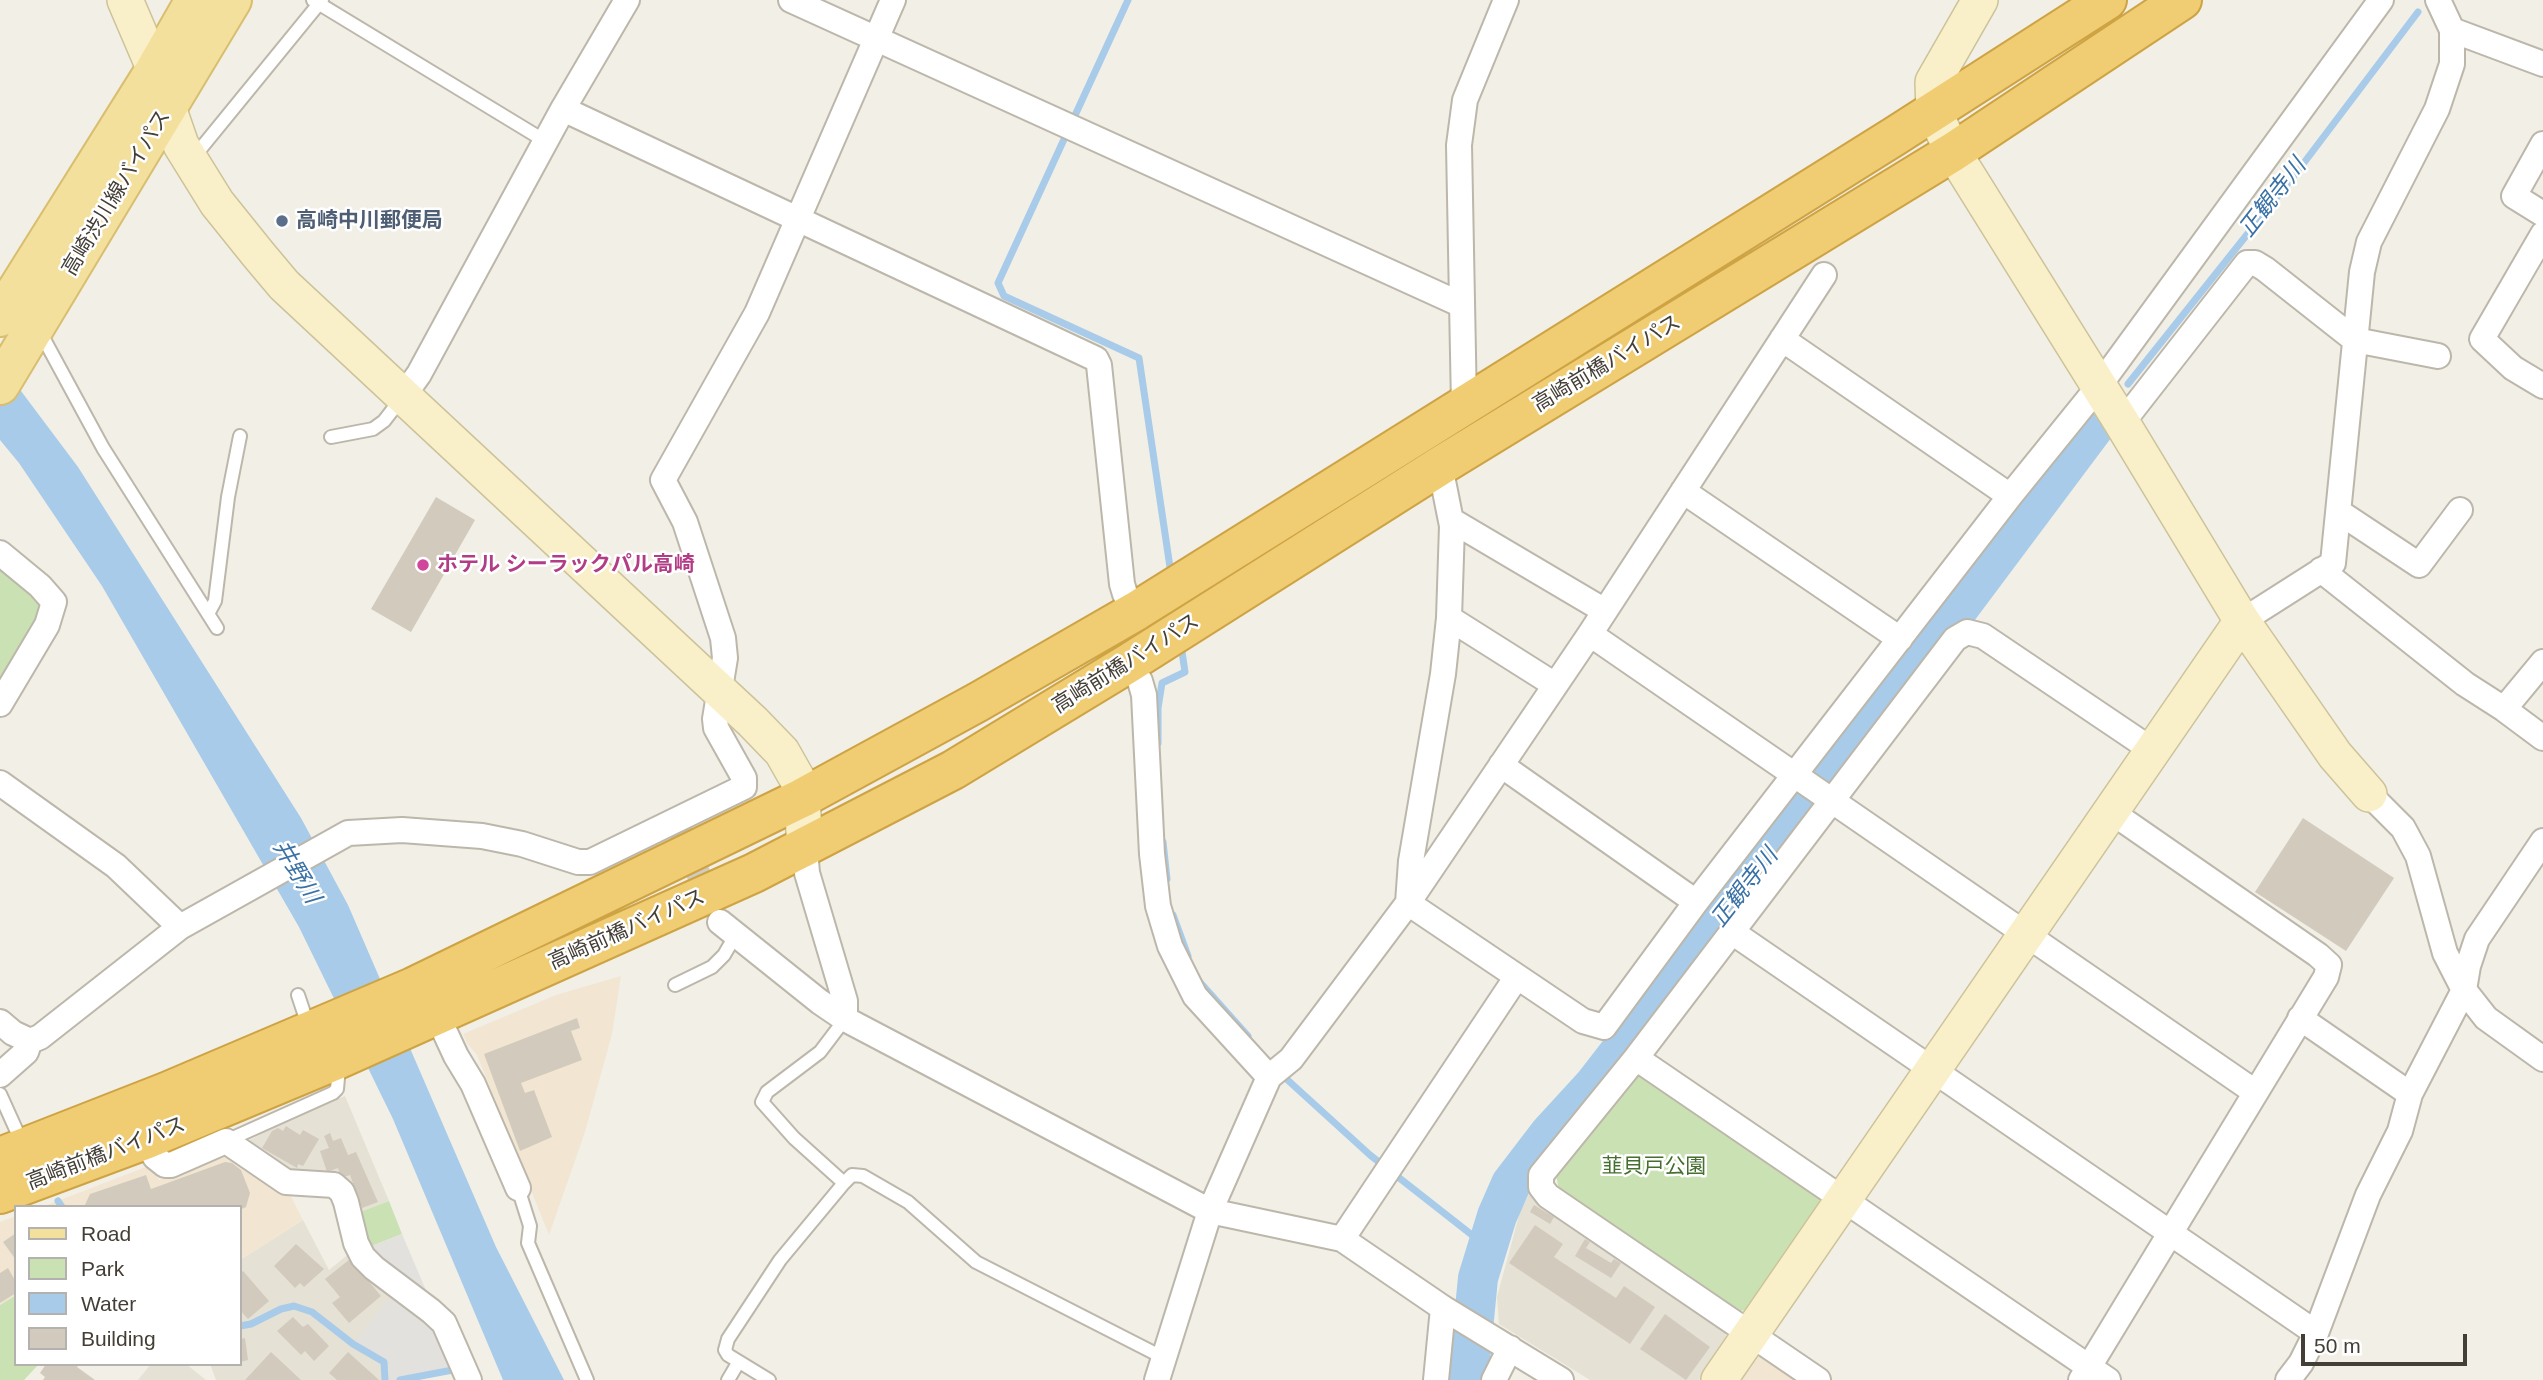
<!DOCTYPE html>
<meta charset="utf-8">
<style>
body{margin:0}
#map{position:relative;width:2543px;height:1380px;overflow:hidden;background:#f1efe6;font-family:Helvetica,sans-serif}
canvas{display:block}
.legend{position:absolute;left:14px;top:1205px;width:228px;height:161px;box-sizing:border-box;background:#fff;border:2px solid #b4b2af;margin:0;padding:9px 12px;list-style:none;font-size:21px;color:#443f36}
.legend li{display:flex;align-items:center;gap:14px;height:35px}
.legend b{width:35px;border:2px solid #b4b2af}
.scale{position:absolute;left:2301px;top:1334px;width:166px;height:32px;box-sizing:border-box;border:4px solid #443f36;border-top:0;padding-left:9px;font-size:21px;line-height:24px;white-space:nowrap;color:#443f36;-webkit-text-stroke:5px #fff;paint-order:stroke}
</style>
<div id="map">
<canvas width="2543" height="1380"></canvas>
<ul class="legend">
<li><b style="height:9px;background:#f4e09d"></b>Road</li>
<li><b style="height:19px;background:#cae2b3"></b>Park</li>
<li><b style="height:19px;background:#a8cbe9"></b>Water</li>
<li><b style="height:19px;background:#d2cbbd"></b>Building</li>
</ul>
<div class="scale">50 m</div>
</div>
<script>
const context = document.querySelector('canvas').getContext('2d');
context.lineJoin = 'round';
function paint(path, color) { context.fillStyle = color; context.fill(path, 'evenodd'); }
const toPath = rows => new Path2D(rows.map(r => 'M' + r).join(''));
function trace(path, color, width, dash) { context.strokeStyle = color; context.lineWidth = width; context.lineCap = dash ? 'butt' : 'round'; context.setLineDash(dash || []); context.stroke(path); }
function drawText(font, color, halo, rows, align = 'center') {
  context.font = font + ' Helvetica,"Noto Sans JP",sans-serif'; context.lineWidth = 5; context.setLineDash([]); context.textBaseline = 'middle'; context.strokeStyle = halo; context.fillStyle = color; for (const [text, x, y, turn = 0] of rows) {
    context.save(); context.translate(x, y); context.rotate((+turn || 0) * Math.PI / 180); context.textAlign = isNaN(turn) ? turn : align; if (halo) context.strokeText(text, 0, 0); context.fillText(text, 0, 0); context.restore();
  }
}
const residential = toPath([
 [345,1096,389,1201,355,1214,347,1186,293,1177,243,1144,290,1118],
 [1529,1194,1722,1325,1727,1338,1699,1380,1590,1380,1499,1324,1497,1297,1520,1212],
 [303,1220,329,1270,350,1253,395,1292,384,1362,385,1380,216,1380,210,1364,240,1364,240,1260],
 [151,1364,186,1364,206,1380,138,1380]
]);
const commercial = toPath([
 [621,976,612,1034,585,1132,549,1235,477,1055,467,1043,463,1034,556,995],
 [227,1156,287,1189,303,1220,240,1260,240,1207,42,1207,151,1165,159,1180],
 [16,1216,16,1295,0,1305,0,1222],
 [1764,1356,1799,1380,1736,1380,1751,1357]
]);
const green = toPath([
 [0,566,44,605,0,692],
 [1647,1075,1818,1192,1820,1204,1750,1310,1737,1311,1559,1191,1556,1174,1631,1077],
 [389,1201,402,1234,364,1249,355,1214],
 [16,1295,16,1364,39,1364,24,1380,0,1380,0,1305]
]);
const parking = toPath([
 [402,1234,431,1302,364,1249],
 [395,1292,438,1322,458,1369,400,1380,385,1380,384,1362,353,1344]
]);
const water = toPath([
 [0,363,78,467,301,818,348,905,496,1247,564,1380,503,1380,393,1119,299,927,102,586,19,463,0,440]
]);
const stream = toPath([
 [1128,0,998,283,1004,296,1139,358,1171,574],
 [2128,384,2300,168,2418,12],
 [1158,743,1158,708,1162,683,1185,672,1181,645],
 [1163,842,1167,879],
 [1173,915,1188,956],
 [1198,980,1248,1036],
 [1281,1074,1370,1155,1486,1246],
 [58,1201,62,1207],
 [240,1326,251,1324,281,1309,294,1306,312,1312,353,1344,384,1362,385,1380],
 [400,1380,458,1369]
]);
const river = toPath([
 [1468,1380,1478,1278,1497,1216,1511,1184,1550,1133,1594,1085,1831,779,2095,426]
]);
const building = toPath([
 [436,497,475,520,411,632,371,609],
 [2303,818,2394,878,2346,951,2255,892],
 [577,1018,580,1028,571,1031,582,1060,521,1083,525,1093,534,1090,552,1137,520,1151,484,1054],
 [286,1126,300,1135,303,1130,319,1139,303,1166,298,1164,297,1168,262,1148,272,1131,278,1128,283,1131],
 [330,1133,333,1141,341,1138,348,1155,356,1152,378,1202,362,1208,350,1175,341,1178,338,1168,327,1172,320,1151,329,1148,324,1136],
 [225,1162,232,1163,241,1170,250,1193,246,1207,240,1210,240,1207,84,1207,90,1194,146,1175,151,1189],
 [1534,1205,1554,1217,1550,1224,1530,1212],
 [1535,1225,1563,1244,1554,1257,1616,1298,1624,1286,1655,1307,1630,1344,1509,1263],
 [16,1233,16,1260,3,1242],
 [1585,1239,1590,1242,1586,1248,1611,1263,1614,1259,1621,1263,1611,1278,1575,1256],
 [296,1244,324,1269,304,1287,300,1283,295,1288,274,1266],
 [350,1259,381,1296,349,1323,332,1303,340,1297,325,1279],
 [8,1268,16,1282,16,1293,0,1303,0,1273],
 [243,1271,269,1301,248,1319,240,1310,240,1274],
 [1665,1314,1710,1347,1686,1380,1640,1349],
 [293,1317,303,1327,308,1324,329,1346,314,1361,305,1351,301,1355,277,1331],
 [245,1338,248,1360,240,1362,240,1339],
 [271,1352,301,1380,245,1380],
 [348,1352,379,1380,337,1380,329,1373],
 [46,1364,79,1364,77,1367,95,1380,43,1380,45,1377,40,1373]
]);
const streetTunnel = toPath([
 [679,828,712,906]
]);
const lane = toPath([
 [313,0,545,141],
 [193,158,322,0],
 [37,334,45,341,103,448,217,628],
 [331,437,373,429,384,421,401,399],
 [208,614,215,601,228,497,240,436],
 [675,985,712,967,724,955,735,936],
 [298,995,309,1028],
 [845,1019,820,1052,767,1092,762,1102,794,1138,844,1183,852,1175,863,1176,908,1202,976,1262,1164,1358],
 [0,1094,23,1145],
 [226,1141,333,1093,337,1089,339,1067],
 [518,1188,530,1226,528,1243,587,1380],
 [728,1380,738,1363],
 [769,1380,728,1355,725,1350,728,1339,780,1260,844,1183]
]);
const street = toPath([
 [791,0,1462,305],
 [2452,30,2543,64],
 [563,109,1096,359,1099,365,1122,584,1125,594,1136,611],
 [2543,144,2514,196,2543,214],
 [2543,234,2482,339,2513,368,2543,386],
 [1782,339,2010,496],
 [404,395,419,374,563,109,627,0],
 [1464,406,1459,145,1465,100,1506,0],
 [2122,423,2247,263,2255,263,2265,269,2355,340,2438,356],
 [1440,466,1452,526,1449,618,1443,674,1411,861,1408,903,1583,1021,1604,1027,1696,902,2010,496,2099,386,2381,0],
 [1683,491,1900,639],
 [2339,512,2419,565,2460,510],
 [1451,520,1605,611],
 [0,553,40,586,54,602,47,625,0,704],
 [2321,570,2465,684,2504,709,2543,738],
 [1449,618,1555,685],
 [2242,621,2333,563,2362,272,2369,242,2437,109,2452,64,2452,30,2438,0],
 [1590,634,2255,1092],
 [1129,663,1140,681,1144,695,1152,854,1158,906,1170,946,1195,996,1269,1077],
 [2504,709,2543,662],
 [1501,765,1696,902],
 [0,783,116,866,180,927],
 [2369,794,2403,828,2418,856,2445,953,2464,990,2486,1018,2543,1059],
 [805,849,807,873,845,1001,845,1019,1210,1211,1342,1239,1443,1308,1561,1380],
 [720,922,820,1002,845,1019],
 [1732,932,2316,1333],
 [437,1015,456,1056,473,1084,518,1188],
 [2300,1018,2410,1094],
 [0,1022,13,1033,30,1041,40,1037,180,927,348,833,402,830,482,836,522,844,578,862,590,862,744,787,744,778,716,728,715,719,725,658,723,638,685,522,663,480,757,313,893,0],
 [1636,1058,2108,1380],
 [0,1075,26,1052,30,1041],
 [145,1140,155,1157,165,1165,171,1165,226,1141,286,1182,334,1185,342,1192,346,1202,356,1243,363,1257,374,1268,431,1311,444,1323,469,1380],
 [1342,1239,1516,978],
 [1157,1380,1210,1211,1269,1077,1291,1059,1408,903,1590,634,1824,275],
 [1436,1380,1443,1308],
 [1494,1380,1510,1348],
 [1818,1380,1548,1196,1541,1187,1541,1175,1636,1058,1955,639,1967,632,1983,636,2152,750],
 [2081,1380,2326,977,2329,965,2318,955,2110,811],
 [2288,1380,2301,1363,2316,1333,2368,1195,2400,1131,2410,1094,2464,990,2468,966,2477,939,2543,841]
]);
const secondary = toPath([
 [125,0,155,70,181,145,217,203,258,254,284,285,753,722,782,752,799,782,802,798,805,849],
 [1980,0,1933,82,1934,112,1953,152,2122,423,2242,621,2335,755,2369,794],
 [1719,1380,2242,621]
]);
const primary = toPath([
 [0,317,155,70,195,0],
 [0,385,232,0]
]);
const highway = toPath([
 [0,1157,166,1092,413,987,802,798,978,702,1136,611,1895,136,2107,0],
 [0,1194,145,1140,339,1059,754,873,953,770,1129,663,1440,466,1953,152,2182,0]
]);
const markers = [
 [282,221,7,"#5c6f8a"],
 [423,565,7,"#d1479c"]
];
const streetNames = [
 ["高崎渋川線バイパス",117,193,-59],
 ["高崎前橋バイパス",1607,364,-31],
 ["高崎前橋バイパス",1126,664,-32],
 ["高崎前橋バイパス",627,930,-24],
 ["高崎前橋バイパス",106,1154,-21]
];
const serviceNames = [
 ["高崎中川郵便局",296,221]
];
const hotelNames = [
 ["ホテル シーラックパル高崎",437,565]
];
const parkNames = [
 ["韮貝戸公園",1654,1167]
];
const waterNames = [
 ["正観寺川",2273,198,-52],
 ["井野川",296,872,59],
 ["正観寺川",1745,888,-52]
];
paint(residential, '#e5e1d5');
paint(commercial, '#f2e6d3');
paint(green, '#cae2b3');
paint(parking, '#e3e1de');
paint(water, '#a8cbe9');
trace(stream, '#a8cbe9', 7);
trace(river, '#a8cbe9', 40);
paint(building, '#d2cbbd');
trace(streetTunnel, '#ceccc3', 24, [24, 12]);
trace(lane, '#bcb7aa', 16);
trace(street, '#bcb7aa', 28);
trace(secondary, '#cdc39a', 38);
trace(primary, '#d8be6e', 42);
trace(highway, '#cea344', 42);
trace(lane, '#fff', 12);
trace(street, '#fff', 24);
trace(secondary, '#f9f0c9', 35);
trace(primary, '#f4e09d', 38);
trace(highway, '#f0cd73', 38);
for (const [x, y, r, color] of markers) { const dot = new Path2D(); dot.arc(x, y, r, 0, 2 * Math.PI); context.fillStyle = color; context.fill(dot); trace(dot, '#fff', 2.5); }
drawText('21px', '#443f36', '#fff', streetNames);
drawText('bold 21px', '#4e5e75', '#fff', serviceNames, 'left');
drawText('bold 21px', '#b23c85', '#fff', hotelNames, 'left');
drawText('21px', '#446f2f', '#fff', parkNames);
drawText('italic 23px', '#3a72a5', '#fff', waterNames);
</script>
